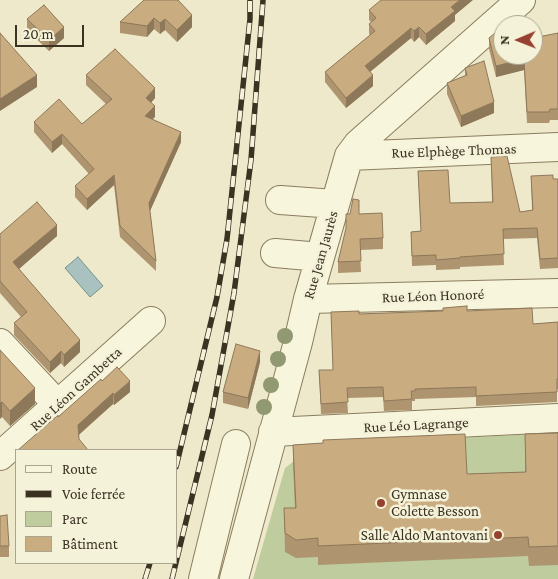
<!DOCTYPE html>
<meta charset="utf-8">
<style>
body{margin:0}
#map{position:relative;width:558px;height:579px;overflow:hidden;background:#eee9ca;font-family:"Crimson Pro",serif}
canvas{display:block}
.legend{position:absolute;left:15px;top:449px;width:162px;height:115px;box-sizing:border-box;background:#f5f2da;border:1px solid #aba590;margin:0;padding:6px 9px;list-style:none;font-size:15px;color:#3b3222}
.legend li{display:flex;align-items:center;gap:10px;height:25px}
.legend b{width:25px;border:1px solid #aba590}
.north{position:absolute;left:493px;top:15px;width:50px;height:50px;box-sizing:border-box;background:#f5f2da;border:1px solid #aba590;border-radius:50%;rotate:269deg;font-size:14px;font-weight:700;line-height:20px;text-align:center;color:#3b3222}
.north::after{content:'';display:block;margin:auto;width:18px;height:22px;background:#974130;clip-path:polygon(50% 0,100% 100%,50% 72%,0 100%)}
.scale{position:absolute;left:15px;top:25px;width:69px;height:22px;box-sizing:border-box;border:2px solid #3b3222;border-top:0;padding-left:6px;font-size:15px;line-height:18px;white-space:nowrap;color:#3b3222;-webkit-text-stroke:4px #f5f2da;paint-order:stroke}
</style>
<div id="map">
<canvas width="558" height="579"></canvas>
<ul class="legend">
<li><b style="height:6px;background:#f8f5dd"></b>Route</li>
<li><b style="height:6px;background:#3b3222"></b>Voie ferrée</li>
<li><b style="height:14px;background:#bfcc9e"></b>Parc</li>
<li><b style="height:14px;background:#caac81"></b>Bâtiment</li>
</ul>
<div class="north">N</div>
<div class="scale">20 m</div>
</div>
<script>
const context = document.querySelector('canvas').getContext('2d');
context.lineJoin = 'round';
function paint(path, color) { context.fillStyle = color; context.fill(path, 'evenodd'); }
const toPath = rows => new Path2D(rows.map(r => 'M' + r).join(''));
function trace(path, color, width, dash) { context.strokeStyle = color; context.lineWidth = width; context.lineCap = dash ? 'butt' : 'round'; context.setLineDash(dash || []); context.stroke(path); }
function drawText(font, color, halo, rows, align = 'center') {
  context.font = font + ' "Crimson Pro",serif'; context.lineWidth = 5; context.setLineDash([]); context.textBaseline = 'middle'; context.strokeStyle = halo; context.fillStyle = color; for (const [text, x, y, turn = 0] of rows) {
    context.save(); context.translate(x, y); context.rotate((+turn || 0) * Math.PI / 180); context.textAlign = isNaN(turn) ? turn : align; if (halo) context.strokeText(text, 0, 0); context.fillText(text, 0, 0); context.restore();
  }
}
const green = toPath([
 [558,433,558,579,253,579,285,468,314,445]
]);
const water = toPath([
 [78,257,103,286,90,297,65,268,78,257]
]);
const minor = toPath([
 [349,156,558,147],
 [280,200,335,204],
 [275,253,320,257],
 [308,299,558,293],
 [0,343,58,405],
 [273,432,558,418],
 [0,456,151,321],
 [203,579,236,444],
 [234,579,298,342,308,299,349,156,358,144,521,0]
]);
const rail = toPath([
 [176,467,217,297,227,239,250,19,250,0],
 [145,579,150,563],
 [172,579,212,415,234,293,251,160,263,0]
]);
const trees = [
 [285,336],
 [278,359],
 [271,385],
 [264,407]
];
const wall = toPath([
 [144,0,192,27,177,42,165,30,160,34,154,29,147,37,120,33,120,22],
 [369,10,455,15,455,21,426,45,419,37,414,42,411,38,370,72,373,86,346,108,325,82,325,72,370,35,369,34,369,24,371,22,369,20],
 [27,19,64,38,49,51,27,30],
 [558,33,558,120,550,120,549,123,527,123,524,70,496,77,489,49,489,38,503,55],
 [465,68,494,113,461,127,447,94,447,83,465,76],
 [86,75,155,98,151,103,155,117,152,119,181,142,150,211,156,261,156,271,120,237,114,185,87,210,75,197,75,186,89,174,62,144,52,153,34,132,34,122,82,124,106,104,86,85],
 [491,157,520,212,532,210,531,176,553,179,558,179,558,268,540,269,537,238,503,239,504,265,460,267,460,269,436,270,436,265,412,266,411,232,421,231,418,171,450,203,492,202],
 [346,214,359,214,383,238,383,249,360,250,361,272,338,273,338,262,346,229],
 [0,234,57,236,19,269,80,352,64,367,61,363,50,373,14,335,14,323,21,317,0,293],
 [467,311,533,324,558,322,558,389,557,389,557,402,476,406,476,397,415,399,415,401,412,401,412,410,384,411,383,397,347,398,348,413,321,414,319,370,333,370,331,312,359,314],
 [0,350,35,404,10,426,2,417],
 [260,362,248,409,223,403,223,392],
 [102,381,130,392,114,405,113,404,79,435,79,439,58,417],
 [558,433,558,565,529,566,528,556,318,565,318,557,296,558,285,552,284,508,295,508,293,464,293,445,467,474,525,472,525,434],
 [0,516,9,546,9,557,0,557]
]);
const shadedWall = toPath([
 [460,0,473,0,455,15,455,21,426,45,426,34,451,7],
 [192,15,192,27,177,42,177,30],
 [154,18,154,29,147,37,147,26],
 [165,19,165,30,160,34,160,23],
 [64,27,64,38,49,51,49,40],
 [419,27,419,37,414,42,414,31],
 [411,28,411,38,365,76,365,66],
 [524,59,524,70,496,77,496,66],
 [37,75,37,87,0,111,0,99],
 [373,75,373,86,346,108,346,98],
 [155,88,155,98,146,108,146,98],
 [494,102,494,113,461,127,461,116],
 [155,106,155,117,145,126,145,116],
 [181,132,181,142,149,213,149,203],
 [62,134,62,144,52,153,52,142],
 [114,175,114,185,87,210,87,199],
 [57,225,57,236,13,274,13,262],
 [80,340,80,352,64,367,64,355],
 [61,351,61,363,50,373,50,362],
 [260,351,260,362,248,409,248,398],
 [130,381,130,392,114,405,114,395],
 [35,388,35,404,10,426,10,411],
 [113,393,113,404,78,435,78,425],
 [2,402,2,417,0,419,0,403]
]);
const building = toPath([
 [144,0,178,0,192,15,177,30,165,19,160,23,154,18,147,26,120,22,144,0],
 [381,0,460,0,451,7,455,11,426,34,419,27,414,31,411,28,365,66,373,75,346,98,325,72,375,31,369,24,376,18,369,10,381,0],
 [44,5,64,27,49,40,27,19,44,5],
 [522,22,523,25,512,25,522,22],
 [503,27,503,55,533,55,533,38,558,33,558,109,550,109,549,112,527,112,524,59,496,66,489,38,501,28,503,27],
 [0,33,37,75,0,99,0,33],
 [115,49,155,88,146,98,155,106,145,116,181,132,149,203,156,261,120,226,114,175,87,199,75,186,94,169,62,134,52,142,34,122,59,99,82,124,112,99,86,75,115,49],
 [484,61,494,102,461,116,447,83,467,75,465,68,484,61],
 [507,156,520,212,533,210,531,176,553,175,553,179,558,179,558,258,540,259,537,228,503,229,504,254,460,257,460,258,436,260,436,255,412,256,411,232,421,231,418,171,448,170,450,203,493,202,491,157,507,156],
 [353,199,359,200,359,214,382,213,383,238,360,239,361,261,338,262,346,228,346,214,350,214,353,199],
 [37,202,57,225,13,262,80,340,64,355,61,351,50,362,14,323,27,312,0,281,0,234,37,202],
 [467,306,467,311,532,308,533,324,558,322,558,379,557,379,557,392,476,396,476,387,415,389,415,391,411,391,412,399,384,401,383,387,347,388,348,402,321,404,319,370,333,370,331,312,359,311,359,314,443,311,443,308,467,306],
 [236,344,260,351,248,398,223,392,236,344],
 [0,350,35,388,10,411,2,402,0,403,0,350],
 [117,367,130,381,114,395,113,393,78,425,79,439,88,450,18,450,58,415,58,417,101,379,102,381,117,367],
 [558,433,558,546,529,547,528,537,318,546,318,538,296,540,285,533,284,508,296,508,293,445,323,443,323,440,465,434,467,474,526,472,525,434,558,433],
 [7,515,9,546,0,546,0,516,7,515]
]);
const markers = [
 [381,503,5,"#974130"],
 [498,535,5,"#974130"]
];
const streetNames = [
 ["Rue Elphège Thomas",454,151,-2],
 ["Rue Jean Jaurès",321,255,-74],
 ["Rue Léon Honoré",433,296,-2],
 ["Rue Léon Gambetta",76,389,-42],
 ["Rue Léo Lagrange",416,425,-3]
];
const poiNames = [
 ["Gymnase",391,494],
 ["Colette Besson",391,511],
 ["Salle Aldo Mantovani",488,535,"right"]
];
paint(green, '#bfcc9e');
paint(water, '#aac2bf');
trace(water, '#71918e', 1);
trace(minor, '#8a7d5f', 30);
trace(minor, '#f8f5dd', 28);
trace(rail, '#3b3222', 5.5);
trace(rail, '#f5f2da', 4, [11]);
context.fillStyle = '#909971';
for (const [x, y] of trees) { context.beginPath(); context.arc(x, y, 8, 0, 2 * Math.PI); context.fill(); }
paint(wall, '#ae946f');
paint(shadedWall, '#8d785a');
paint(building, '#caac81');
trace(building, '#8d785a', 1);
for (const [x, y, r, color] of markers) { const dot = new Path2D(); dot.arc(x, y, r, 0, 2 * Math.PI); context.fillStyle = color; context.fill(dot); trace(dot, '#f5f2da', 2); }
drawText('15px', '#3b3222', '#f5f2da', streetNames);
drawText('15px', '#3b3222', '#f5f2da', poiNames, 'left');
</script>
